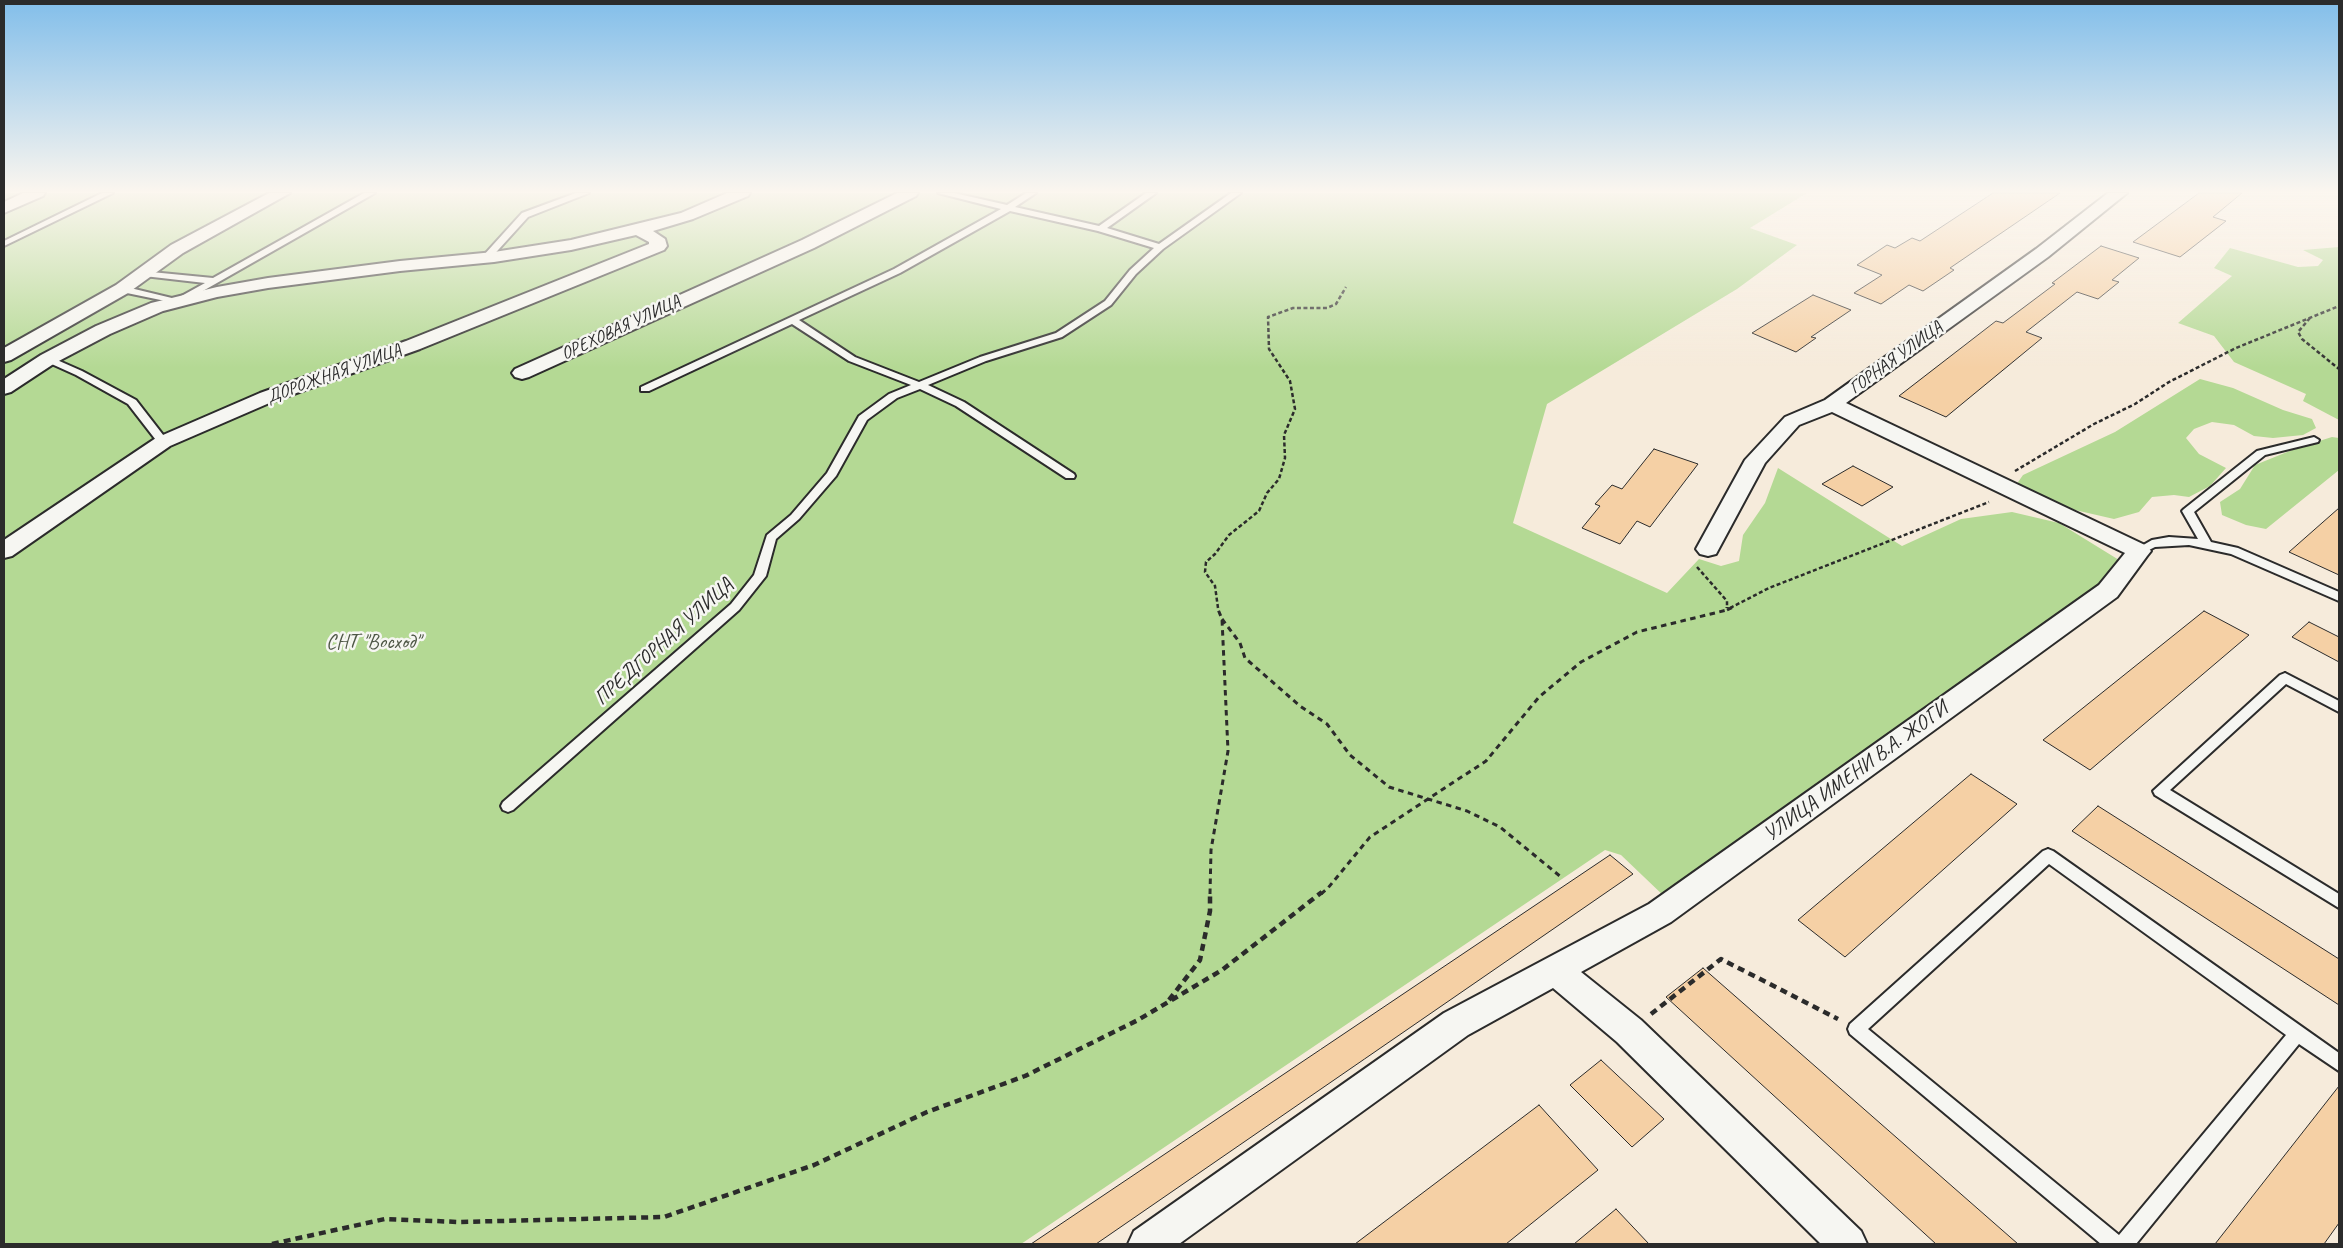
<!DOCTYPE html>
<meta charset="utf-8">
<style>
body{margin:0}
#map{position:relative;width:2343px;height:1248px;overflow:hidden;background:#f6ebdb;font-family:Caveat,sans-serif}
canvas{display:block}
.frame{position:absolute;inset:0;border:5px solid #2b2b2b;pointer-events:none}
</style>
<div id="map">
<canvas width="2343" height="1248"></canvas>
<div class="frame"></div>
</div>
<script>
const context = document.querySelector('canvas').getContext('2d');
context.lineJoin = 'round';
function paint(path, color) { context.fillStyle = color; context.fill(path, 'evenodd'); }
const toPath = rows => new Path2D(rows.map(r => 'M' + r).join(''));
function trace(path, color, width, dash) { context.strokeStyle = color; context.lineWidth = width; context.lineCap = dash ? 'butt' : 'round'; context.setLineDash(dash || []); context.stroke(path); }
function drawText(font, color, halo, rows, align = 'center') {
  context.font = font + ' Caveat,sans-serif'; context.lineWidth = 5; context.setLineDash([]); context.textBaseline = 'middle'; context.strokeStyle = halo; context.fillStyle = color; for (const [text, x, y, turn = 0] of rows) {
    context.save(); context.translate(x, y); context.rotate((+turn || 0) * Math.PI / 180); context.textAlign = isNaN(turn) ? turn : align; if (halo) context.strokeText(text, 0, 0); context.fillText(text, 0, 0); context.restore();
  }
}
const green = toPath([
 [4,193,1807,193,1750,228,1797,245,1737,289,1547,404,1513,523,1667,593,1699,559,1721,566,1739,561,1743,535,1765,503,1778,468,1902,546,1961,519,2012,512,2059,523,2119,560,2108,578,2091,593,1666,898,1621,855,1605,850,1021,1244,4,1244],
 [2339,247,2339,420,2303,401,2306,394,2234,362,2214,336,2178,323,2232,276,2214,268,2230,248,2298,267,2318,266,2323,260,2303,250],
 [2200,379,2233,388,2283,410,2312,419,2316,428,2303,435,2273,438,2254,436,2234,425,2212,422,2194,429,2186,438,2199,454,2226,468,2210,486,2189,497,2174,495,2152,497,2139,512,2114,519,2075,510,2035,497,2016,485,2023,475,2115,432],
 [2332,437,2339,438,2339,470,2266,529,2246,525,2222,515,2220,502,2240,489,2255,465,2297,448]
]);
const building = toPath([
 [1993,193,2060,193,1950,268,1954,270,1923,291,1909,285,1881,304,1854,293,1882,275,1857,265,1887,245,1895,248,1912,238,1920,241,1993,193],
 [2199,193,2242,193,2213,217,2226,221,2180,257,2133,242,2199,193],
 [2101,246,2139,258,2112,280,2119,282,2098,299,2077,292,2026,332,2042,338,1946,417,1899,396,1996,321,2003,323,2055,284,2052,283,2101,246],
 [1813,295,1851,310,1811,337,1816,338,1796,352,1752,333,1813,295],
 [1654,449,1698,464,1650,527,1637,521,1620,544,1582,528,1600,506,1595,504,1612,485,1622,489,1654,449],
 [1853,466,1893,487,1862,506,1822,484,1853,466],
 [2339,508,2339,575,2289,552,2339,508],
 [2204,611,2249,635,2090,770,2043,740,2204,611],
 [2309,622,2339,637,2339,662,2292,637,2309,622],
 [1971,774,2017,804,1845,957,1798,920,1971,774],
 [2098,806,2339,959,2339,1005,2072,831,2098,806],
 [1610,855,1633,874,1096,1244,1031,1244,1610,855],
 [1703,968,2018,1244,1936,1244,1666,997,1703,968],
 [1601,1060,1664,1119,1632,1147,1570,1085,1601,1060],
 [2339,1086,2339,1223,2324,1244,2215,1244,2339,1086],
 [1539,1105,1598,1170,1506,1244,1355,1244,1539,1105],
 [1616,1209,1649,1244,1574,1244,1616,1209]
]);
const pathFar2 = toPath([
 [2310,318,2298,332,2302,339,2339,369],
 [2015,471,2094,424,2135,404,2169,382,2236,348,2339,306],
 [1697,567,1727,601,1727,608],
 [1218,608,1215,586,1205,572,1206,562,1215,554,1229,535,1259,511,1267,493,1279,479,1285,458,1284,435,1295,409,1290,381,1269,349,1268,317,1293,308,1327,308,1336,304,1346,287],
 [1730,608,1769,588,1989,502]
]);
const pathFar1 = toPath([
 [1727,610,1733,607],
 [1222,619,1240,643,1245,658,1300,706,1327,724,1350,755,1389,787,1467,811,1500,827,1561,877],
 [1210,894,1211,850,1228,751,1222,619,1217,607],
 [1321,894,1328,888,1370,837,1486,761,1539,697,1581,662,1637,632,1727,610,1727,607]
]);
const path = toPath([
 [1169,1000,1200,960,1210,911,1210,892],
 [1651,1014,1721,959,1838,1019],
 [272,1244,385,1219,459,1222,664,1217,814,1165,927,1112,1025,1076,1138,1020,1222,970,1322,892]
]);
const lane = toPath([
 [102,193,113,193,4,246,4,241,102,193],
 [364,193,375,193,180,304,122,292,118,289,122,286,176,299,205,283,144,276,141,275,141,271,213,278,364,193],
 [576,193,589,193,528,217,489,260,483,260,483,256,522,213,576,193],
 [938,193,954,193,1007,205,1026,193,1036,193,1015,207,1099,226,1146,193,1156,193,1107,228,1159,244,1231,193,1241,193,1163,249,1136,274,1111,305,1062,337,986,361,928,385,964,402,1074,474,1075,476,1074,478,1066,478,956,406,920,389,897,398,867,420,836,476,799,519,776,539,766,576,739,610,513,810,508,812,503,810,501,806,503,802,731,604,754,575,767,535,791,515,827,473,859,416,889,394,911,385,849,361,792,324,649,391,641,391,641,387,894,269,1001,209,938,193],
 [1010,211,1098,231,1154,248,1130,270,1105,301,1056,333,980,357,919,382,855,357,799,320,900,273,1010,211],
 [48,356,82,371,136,400,167,440,167,444,159,444,128,404,76,375,45,361,45,357,48,356],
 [2314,437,2319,440,2318,442,2265,455,2194,512,2211,542,2238,548,2339,592,2339,601,2231,554,2189,545,2155,547,2139,555,2133,551,2152,540,2169,537,2198,539,2182,511,2184,509,2257,451,2314,437],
 [2285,673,2339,701,2339,712,2286,684,2170,790,2339,894,2339,908,2155,795,2153,791,2280,675,2285,673],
 [2048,849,2053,851,2339,1053,2339,1071,2299,1044,2136,1244,2101,1244,1850,1034,1848,1029,1850,1024,2043,851,2048,849],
 [2049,864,2286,1035,2119,1235,1868,1029,2049,864]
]);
const street = toPath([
 [23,193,45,193,43,196,4,213,4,202,23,193],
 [269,193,290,193,183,253,128,293,11,360,4,362,4,348,116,285,171,245,269,193],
 [727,193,750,193,748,196,693,219,653,231,665,239,667,246,664,250,420,349,274,401,170,446,12,556,4,558,4,540,156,438,260,393,406,341,649,244,649,242,636,235,571,250,494,262,400,271,268,288,217,297,163,311,110,334,55,363,11,392,4,394,4,379,41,355,96,326,151,303,217,287,268,278,400,261,494,252,571,240,681,213,727,193],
 [897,193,918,193,916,196,814,248,529,377,522,379,515,377,512,373,515,369,802,240,897,193],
 [2108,193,2127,193,2048,257,1846,403,2147,546,2151,551,2147,556,2117,597,1671,922,1581,972,1641,1020,1861,1231,1867,1244,1821,1244,1617,1042,1553,988,1468,1035,1179,1244,1128,1244,1134,1231,1444,1013,1649,904,2099,585,2125,553,1832,412,1799,425,1765,463,1716,554,1708,556,1700,554,1696,549,1745,460,1785,417,1825,400,2036,249,2108,193]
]);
const farStreetnames = [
 ["ОРЕХОВАЯ УЛИЦА",621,328,-25],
 ["ГОРНАЯ УЛИЦА",1896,358,-36],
 ["ДОРОЖНАЯ УЛИЦА",334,374,-20]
];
const parkNames = [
 ["СНТ \"Восход\"",373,642]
];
const streetNames = [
 ["ПРЕДГОРНАЯ УЛИЦА",664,642,-42],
 ["УЛИЦА ИМЕНИ В.А. ЖОГИ",1856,772,-36]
];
paint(green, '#b4d994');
paint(building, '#f5d0a5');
trace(building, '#2b2b2b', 1);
trace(lane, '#2b2b2b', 4);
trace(street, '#2b2b2b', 4);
trace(pathFar2, '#2b2b2b', 2.5, [4, 2.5]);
trace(pathFar1, '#2b2b2b', 3, [5.5, 4.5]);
trace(path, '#2b2b2b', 4.5, [7, 5]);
paint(lane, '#f6f6f2');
paint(street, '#f6f6f2');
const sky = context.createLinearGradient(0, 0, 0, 368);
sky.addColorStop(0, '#82beea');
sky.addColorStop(0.52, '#fbf6ef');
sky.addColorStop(1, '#fbf6ef00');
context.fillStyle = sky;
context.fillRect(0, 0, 2343, 368);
drawText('18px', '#2b2b2b', '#f6f6f2', farStreetnames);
drawText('21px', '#4d5645', '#f6f6f2', parkNames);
drawText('21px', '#2b2b2b', '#f6f6f2', streetNames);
</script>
